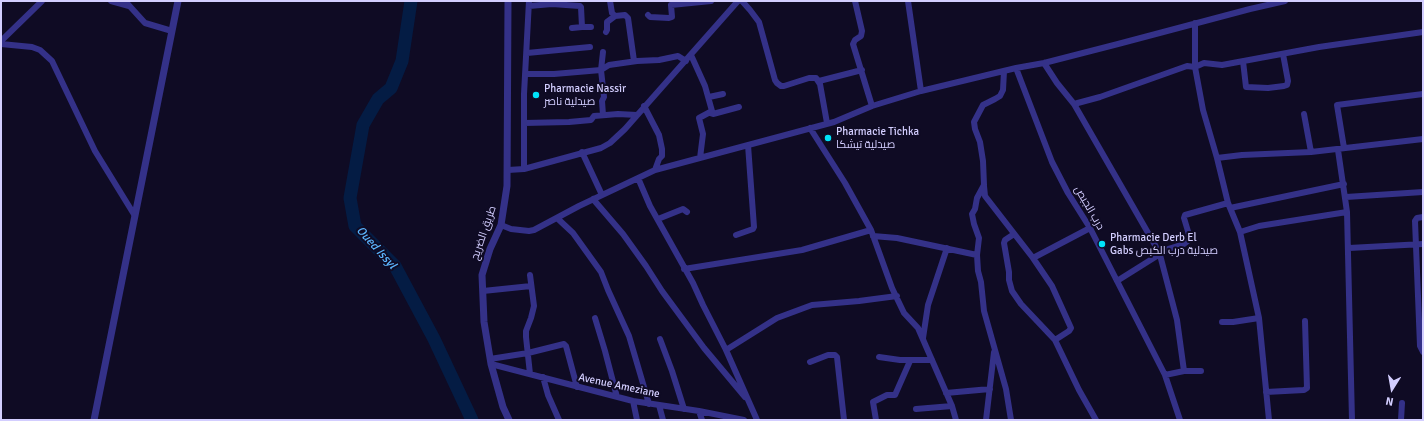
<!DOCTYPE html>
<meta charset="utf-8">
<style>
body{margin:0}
#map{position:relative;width:1424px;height:421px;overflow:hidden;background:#0f0b24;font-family:Signika,sans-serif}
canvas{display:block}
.frame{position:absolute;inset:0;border:2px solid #d3ceff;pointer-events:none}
.north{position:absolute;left:1372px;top:369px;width:40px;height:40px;-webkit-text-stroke:3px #0f0b24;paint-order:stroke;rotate:191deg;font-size:11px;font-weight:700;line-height:16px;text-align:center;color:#d3ceff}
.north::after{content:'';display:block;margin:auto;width:14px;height:18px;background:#d3ceff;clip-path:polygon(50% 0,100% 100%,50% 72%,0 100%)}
</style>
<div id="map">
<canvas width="1424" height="421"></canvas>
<div class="frame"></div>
<div class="north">N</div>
</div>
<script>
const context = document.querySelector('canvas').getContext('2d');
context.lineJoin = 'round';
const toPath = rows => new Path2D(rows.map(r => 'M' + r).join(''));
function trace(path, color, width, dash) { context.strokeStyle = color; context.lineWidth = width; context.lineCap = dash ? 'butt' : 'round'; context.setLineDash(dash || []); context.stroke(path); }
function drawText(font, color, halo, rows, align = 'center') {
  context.font = font + ' Signika,Cairo,sans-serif'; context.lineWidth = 4; context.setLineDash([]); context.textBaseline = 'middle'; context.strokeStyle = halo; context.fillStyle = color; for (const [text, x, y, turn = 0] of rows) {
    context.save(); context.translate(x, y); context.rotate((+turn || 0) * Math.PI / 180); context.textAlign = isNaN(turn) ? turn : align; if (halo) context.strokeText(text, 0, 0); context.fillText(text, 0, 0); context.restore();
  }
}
const river = toPath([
 [411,1,402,61,391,88,378,99,363,125,350,198,355,226,395,266,434,339,472,420]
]);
const minor = toPath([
 [111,1,129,6],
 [125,1,145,23,172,31],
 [610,1,612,13,615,16,625,15,628,18,634,61],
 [742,1,750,10,759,22,775,80,777,83,781,86,784,86,809,78,816,78,820,84,827,123],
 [855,1,862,31,861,36,855,40,853,44,872,106],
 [908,1,921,91],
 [529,6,552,4,580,6,581,7,582,27,572,28],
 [648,15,650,17,669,18,672,17,671,5,711,1],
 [1195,23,1195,67,1203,110,1217,158,1228,203,1240,232,1259,318,1269,420],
 [582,27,591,27],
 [606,32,607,30,607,22,615,16],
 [1,41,42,1],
 [1,44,32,47,40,50,52,61,95,151,135,216],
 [603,52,601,70,604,97,602,101,603,115],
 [527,53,590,47],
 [691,55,705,86,712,111,699,118,703,134,700,158],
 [1243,61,1246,87,1268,88,1284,86,1287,85,1288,81,1283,54],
 [1044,63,1057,83,1074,104,1155,245,1160,255,1177,320,1184,371],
 [1016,68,1052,162,1068,193,1090,228,1165,375,1180,420],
 [1004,71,1003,90,1000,96,995,99,983,105,974,122,975,129,980,142,983,161,984,185,977,198,975,209,972,214,974,224,979,238,977,255,978,271,981,282,984,311,1006,389,1011,420],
 [525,74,554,74,601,70,609,65,637,61,659,60,678,56,686,61],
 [819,81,862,70],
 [709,97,723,94],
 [1074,104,1100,97,1187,66,1195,67,1204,63,1222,65,1319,47,1423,32],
 [644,106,659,135,662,149,662,156,659,159,655,170],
 [710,113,713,114,739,107],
 [1304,114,1311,152],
 [524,123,569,122,591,120,594,116,618,114,637,115],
 [810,128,845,183,871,230,892,288,904,313,918,328,952,406,956,420],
 [1344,148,1337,105,1423,94],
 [1338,150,1347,212,1352,420],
 [582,152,602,195],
 [1217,158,1242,155,1311,152,1423,139],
 [524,169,524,94,529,1],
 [508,170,524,169,601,148,610,143,625,129,738,1],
 [638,178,650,206,693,283,703,305,726,350,757,420],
 [984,186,985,196,1033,258,1052,286,1071,328,1069,331,1055,340],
 [1346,197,1423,192],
 [593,199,623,234,646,266,662,291,704,348,745,397],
 [1230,208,1344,184],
 [1423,217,1417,218,1415,221,1420,346,1423,352],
 [557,218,573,233,601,272,608,290,629,336,649,404],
 [658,219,683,209,687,212],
 [501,225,511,229,529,231,534,230,579,206,655,170,834,122,872,106,921,91,1016,68,1044,63,1118,44,1250,9,1285,1],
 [1240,232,1259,226,1347,212],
 [1014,234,1005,240,1004,243,1009,272,1009,280,1012,291,1021,304,1055,340,1079,390,1096,420],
 [736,235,753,229,754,227,748,145],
 [873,236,897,238,977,255],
 [1349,248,1423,244],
 [1033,258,1090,228],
 [684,269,802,250,871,230],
 [530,275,534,306,531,318,526,331,526,337,530,374],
 [1117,281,1168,249,1184,244,1189,240,1190,238,1184,218,1185,215,1228,203],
 [483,291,531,286],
 [595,318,605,351,617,397],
 [1222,322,1233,322,1259,318],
 [923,338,928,305,947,248],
 [660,339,672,371,684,409],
 [726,350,777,318,812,305,859,301,897,296],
 [879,357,900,360,932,360],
 [490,359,528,353,564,344,566,346,577,387],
 [810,362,828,355,835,355,837,357,844,420],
 [491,364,633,401,699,411,744,420],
 [1165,375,1184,371,1201,371],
 [543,377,548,395,559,420],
 [1266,392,1304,390,1307,388,1305,321],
 [946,393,990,389],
 [633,401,637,420],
 [659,405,663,420],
 [916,409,952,406],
 [699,411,702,420],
 [876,420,873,402,887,395,895,395,910,361],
 [986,420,994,352],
 [1401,420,1402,403]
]);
const tertiary = toPath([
 [508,1,507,186,501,225,490,249,482,275,484,322,491,364,503,407,509,420],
 [94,420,178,1]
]);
const markers = [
 [536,95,4,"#00e3f9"],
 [828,138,4,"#00e3f9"],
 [1102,244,4,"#00e3f9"]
];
const poiNames = [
 ["Pharmacie Nassir",544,89],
 ["صيدلية ناصر",544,102],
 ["Pharmacie Tichka",836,132],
 ["صيدلية تيشكا",836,145],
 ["Pharmacie Derb El",1110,238],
 ["Gabs صيدلية درب الكبص",1110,251]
];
const streetNames = [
 ["درب الجبص",1089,208,60],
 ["طريق الضريح",484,233,-71],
 ["Avenue Ameziane",619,386,12]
];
const waterNames = [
 ["Oued Issyl",376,248,48]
];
trace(river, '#041c44', 13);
trace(minor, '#343188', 6);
trace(tertiary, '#343188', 7);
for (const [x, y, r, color] of markers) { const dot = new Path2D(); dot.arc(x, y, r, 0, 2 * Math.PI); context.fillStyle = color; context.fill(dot); trace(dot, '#0f0b24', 1.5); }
drawText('11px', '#d3ceff', '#0f0b24', poiNames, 'left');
drawText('11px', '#d3ceff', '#0f0b24', streetNames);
drawText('italic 12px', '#5cb6ff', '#0f0b24', waterNames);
</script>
